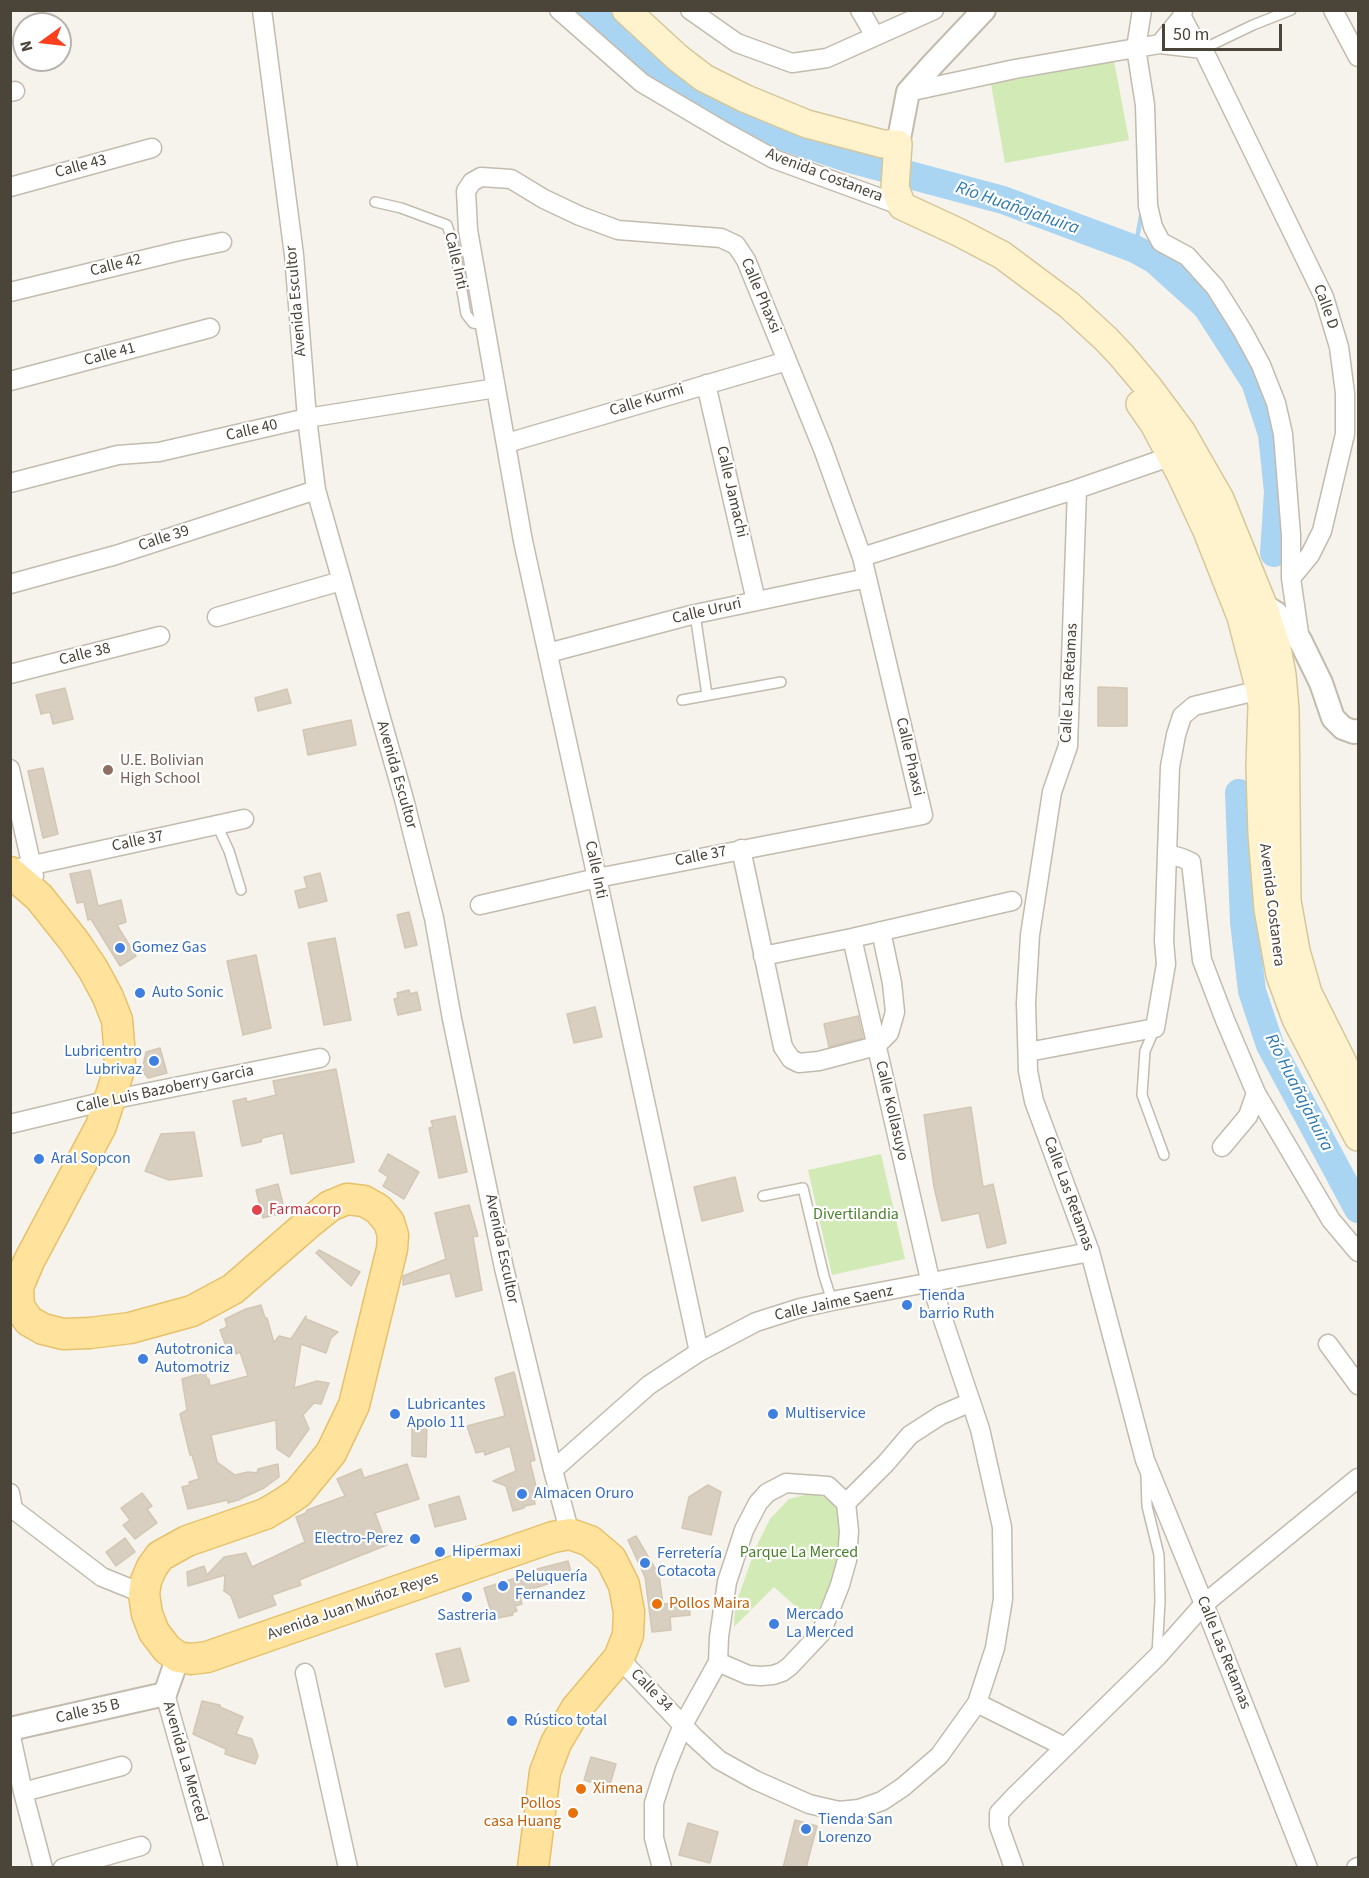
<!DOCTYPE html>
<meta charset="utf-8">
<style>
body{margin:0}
#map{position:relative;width:1369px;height:1878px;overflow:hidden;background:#f6f3ec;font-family:"Source Sans 3",sans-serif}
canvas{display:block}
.frame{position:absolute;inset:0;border:12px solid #4b4439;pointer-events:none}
.north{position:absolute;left:12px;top:12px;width:60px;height:60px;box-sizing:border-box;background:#fff;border:2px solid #b7b4b0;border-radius:50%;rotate:255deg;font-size:16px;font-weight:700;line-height:24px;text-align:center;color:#4b4439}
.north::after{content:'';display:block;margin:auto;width:21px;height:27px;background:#fc3f1d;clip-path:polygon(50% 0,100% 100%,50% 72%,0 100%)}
.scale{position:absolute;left:1162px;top:24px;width:120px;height:27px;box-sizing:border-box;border:3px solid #4b4439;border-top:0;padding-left:8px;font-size:18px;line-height:21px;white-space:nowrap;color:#4b4439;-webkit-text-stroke:4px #fff;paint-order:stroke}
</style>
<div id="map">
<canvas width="1369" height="1878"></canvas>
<div class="frame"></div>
<div class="north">N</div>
<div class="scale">50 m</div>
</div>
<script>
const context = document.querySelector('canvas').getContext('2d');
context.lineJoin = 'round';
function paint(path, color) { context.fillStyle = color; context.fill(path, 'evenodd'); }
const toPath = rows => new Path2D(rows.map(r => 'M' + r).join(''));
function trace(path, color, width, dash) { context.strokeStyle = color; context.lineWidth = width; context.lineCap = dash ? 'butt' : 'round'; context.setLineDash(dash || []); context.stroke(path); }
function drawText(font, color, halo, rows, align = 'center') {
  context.font = font + ' "Source Sans 3",sans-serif'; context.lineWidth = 4.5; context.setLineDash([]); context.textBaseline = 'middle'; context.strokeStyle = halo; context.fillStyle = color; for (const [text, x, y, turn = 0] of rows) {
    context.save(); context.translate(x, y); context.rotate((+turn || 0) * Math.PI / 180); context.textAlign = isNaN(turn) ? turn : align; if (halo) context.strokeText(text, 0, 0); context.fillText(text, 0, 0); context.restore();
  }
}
const green = toPath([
 [1114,61,1129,140,1005,163,991,84],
 [881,1154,905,1259,832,1275,808,1170],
 [805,1495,821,1495,839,1508,843,1557,813,1622,774,1587,734,1627,735,1606,756,1547,770,1519,789,1499]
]);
const stream = toPath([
 [1135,249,1142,211]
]);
const river = toPath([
 [587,10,677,88,731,119,850,159,1003,200,1135,249,1155,260,1206,306,1255,382,1272,434,1278,492,1274,553],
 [1239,793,1244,922,1252,991,1270,1045,1358,1209]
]);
const building = toPath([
 [1098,687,1127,688,1127,726,1098,726,1098,687],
 [65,688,73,719,53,724,50,712,41,714,36,695,65,688],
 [287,689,291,703,258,711,255,698,287,689],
 [351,720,356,745,308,755,303,730,351,720],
 [43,768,58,834,43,838,28,771,43,768],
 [90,870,98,906,121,900,126,922,117,925,136,956,120,966,91,919,88,920,84,902,77,903,70,874,90,870],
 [320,873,327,901,299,908,295,891,307,888,304,877,320,873],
 [409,912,417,945,405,948,397,915,409,912],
 [335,938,351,1020,324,1025,308,943,335,938],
 [256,955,271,1028,243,1035,227,961,256,955],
 [409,990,410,994,417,992,421,1010,398,1015,394,999,398,998,397,993,409,990],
 [595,1007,602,1037,574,1043,567,1014,595,1007],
 [858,1016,863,1038,829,1047,824,1024,858,1016],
 [160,1048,167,1073,148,1078,142,1071,146,1052,160,1048],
 [336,1069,354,1162,291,1174,283,1133,262,1138,261,1142,242,1146,233,1101,246,1098,247,1102,276,1095,273,1081,336,1069],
 [971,1107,983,1187,993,1184,1006,1243,987,1248,979,1213,942,1221,934,1187,924,1115,971,1107],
 [455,1116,467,1172,439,1178,429,1128,433,1127,431,1121,455,1116],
 [194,1132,202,1176,169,1180,145,1171,161,1134,194,1132],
 [388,1154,419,1172,404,1199,383,1186,388,1177,379,1171,388,1154],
 [735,1177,743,1211,702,1221,694,1187,735,1177],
 [278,1184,285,1212,263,1218,256,1190,278,1184],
 [469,1205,478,1236,473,1237,482,1290,456,1297,450,1273,403,1285,403,1276,446,1259,435,1213,469,1205],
 [319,1250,360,1272,351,1286,316,1253,319,1250],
 [261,1305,265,1318,267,1318,274,1343,279,1336,291,1339,306,1316,306,1319,338,1332,331,1338,326,1353,301,1344,294,1388,317,1381,329,1383,321,1404,314,1403,303,1415,309,1429,289,1457,277,1449,276,1420,211,1435,217,1462,235,1475,248,1472,257,1473,258,1469,278,1464,279,1477,264,1488,238,1500,228,1503,228,1500,188,1509,182,1487,190,1485,189,1482,199,1479,192,1455,190,1455,180,1414,187,1410,182,1379,205,1372,207,1379,209,1379,210,1386,248,1376,240,1352,236,1354,234,1347,227,1349,220,1330,227,1327,225,1319,246,1309,261,1305],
 [514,1372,535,1460,530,1462,537,1490,533,1491,535,1504,525,1506,524,1508,513,1511,506,1486,493,1481,516,1471,510,1446,485,1455,484,1451,476,1453,467,1426,505,1416,495,1378,514,1372],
 [412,1426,427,1426,426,1457,412,1456,412,1426],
 [407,1464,419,1499,375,1513,387,1545,299,1580,301,1585,272,1595,276,1605,239,1618,231,1596,224,1591,225,1575,188,1586,187,1572,204,1566,207,1575,224,1557,246,1553,252,1567,305,1542,296,1517,306,1513,307,1510,345,1496,337,1479,361,1469,364,1478,407,1464],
 [708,1485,721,1492,711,1535,682,1528,689,1497,708,1485],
 [142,1493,152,1506,147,1509,157,1523,135,1539,123,1525,130,1520,121,1508,142,1493],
 [459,1496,466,1519,435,1527,429,1505,459,1496],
 [636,1536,659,1575,663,1604,689,1602,690,1615,670,1617,671,1630,652,1632,645,1577,628,1540,636,1536],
 [125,1538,135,1552,116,1566,106,1552,125,1538],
 [568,1561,571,1572,554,1582,522,1592,523,1596,520,1597,522,1604,515,1606,517,1611,512,1613,513,1615,493,1619,484,1588,538,1571,537,1569,568,1561],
 [460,1648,469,1681,445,1687,436,1654,460,1648],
 [202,1701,220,1705,220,1707,243,1717,236,1734,252,1739,258,1756,255,1764,225,1754,226,1749,193,1734,202,1701],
 [591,1757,616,1764,609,1788,584,1780,591,1757],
 [795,1820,817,1826,806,1868,783,1868,795,1820],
 [688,1823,718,1832,710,1863,679,1855,688,1823]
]);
const service = toPath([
 [1203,49,1253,25,1291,10],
 [375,202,401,208,447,225,455,250,466,314,473,323,485,325],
 [695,614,707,695],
 [682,700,781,682],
 [217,825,229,851,241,890],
 [1155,1028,1145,1051,1142,1095,1164,1155],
 [763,1196,803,1188,824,1276,832,1301],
 [1146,1475,1147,1506,1159,1555,1160,1601,1157,1654]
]);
const minor = toPath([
 [262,10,294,255,307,418,316,490,404,799,434,918,452,1019,504,1268,553,1470,570,1534],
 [559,10,642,83,725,132,774,159,902,206],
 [690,10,737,43,792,63,827,58,934,10],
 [860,10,875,36],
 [1142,10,1136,48,1145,105,1148,206,1153,227,1161,242,1187,256,1215,287,1242,330,1261,365,1276,403,1283,434,1291,535,1291,578,1300,640],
 [1183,10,1182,17,1192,36,1203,49,1324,297,1339,347,1345,393,1345,434,1322,531,1310,555,1291,578],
 [1333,10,1358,57],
 [1160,44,1182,17],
 [10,92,15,91],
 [908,92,1015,69,1136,48,1160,44,1203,49],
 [10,187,152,148],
 [10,292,179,251,222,242],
 [10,381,210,328],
 [706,384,756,601],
 [507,443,787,361],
 [10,483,118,455,159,452,307,418,496,388],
 [1077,489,1068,746,1052,792,1030,935,1026,1003,1028,1071,1034,1101,1090,1252,1145,1460,1204,1604,1308,1868],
 [862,557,1077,489,1172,456],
 [10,584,116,555,316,490],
 [217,617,341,581],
 [548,653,695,614,867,578],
 [10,674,160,636],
 [10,769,34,876],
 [741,849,783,1047,791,1059,799,1063,819,1061,876,1046,889,1033,895,1012,892,983,881,931],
 [1168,854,1182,858,1191,862,1202,960,1225,1020,1256,1093,1331,1220,1358,1252],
 [10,870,244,819],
 [480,905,597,878,923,815,862,557,823,449,746,260,736,245,721,238,618,230,580,216,544,199,511,179,481,177,472,182,466,191,468,230,523,541,597,878,699,1352],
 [763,956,852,938,1012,901],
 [1028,1052,1155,1028,1166,964,1164,941,1170,767,1176,735,1182,716,1194,706,1260,690],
 [10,1124,110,1100,320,1058],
 [1222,1147,1248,1116,1256,1093],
 [1328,1344,1358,1385],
 [553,1470,649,1385,699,1352,756,1322,800,1308,832,1301,1090,1252],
 [10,1493,13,1509,102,1577,144,1594],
 [846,1503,886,1463,910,1435,941,1415,971,1402],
 [619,1658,694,1737,719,1760,755,1780,809,1804,839,1811,859,1809,882,1801,903,1787,939,1756,977,1703,995,1648,1003,1599,1002,1527,980,1429,931,1284,852,938],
 [305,1673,348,1868],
 [165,1694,214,1868],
 [977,1703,1065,1747],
 [10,1732,23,1792,43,1868],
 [23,1792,122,1766],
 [63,1868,141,1846],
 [662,1868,654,1838,654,1803,665,1769,683,1725,718,1662,719,1637,727,1582,744,1530,758,1503,767,1493,786,1483,828,1486,846,1503,849,1531,847,1560,840,1585,821,1633,790,1666,782,1672,773,1675,761,1676,748,1675,718,1662],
 [1014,1868,999,1826,999,1813,1015,1796,1157,1657,1204,1604,1358,1478],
 [1356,1868,1358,1867]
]);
const tertiary = toPath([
 [898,144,908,92,933,64,984,10],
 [1263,605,1276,613,1300,640,1321,683,1333,718,1343,728,1354,732,1358,731],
 [10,1729,165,1694,178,1657]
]);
const secondary = toPath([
 [626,10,678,58,704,78,744,98,807,124,883,144,898,144,895,188,902,206,958,232,1002,255,1069,305,1106,339,1122,356,1149,388,1181,431,1220,499,1263,605,1277,648,1282,675,1285,709,1287,901,1296,951,1308,993,1358,1093],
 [1140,404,1154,424,1181,475,1207,531,1241,617,1260,690,1262,706,1260,767,1262,834,1268,909,1280,975,1296,1019,1358,1137]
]);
const primary = toPath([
 [10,872,39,897,74,941,93,969,108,997,117,1020,119,1044,120,1067,101,1126,29,1261,18,1287,19,1307,29,1321,43,1329,63,1334,90,1333,130,1328,192,1311,233,1289,310,1222,330,1206,347,1199,364,1201,378,1209,389,1222,393,1235,392,1249,354,1405,331,1453,298,1493,282,1504,265,1514,187,1541,160,1556,152,1567,146,1581,144,1594,147,1614,154,1632,167,1649,178,1657,191,1659,207,1657,553,1537,570,1534,590,1541,611,1559,624,1585,629,1612,628,1635,619,1658,576,1709,556,1743,545,1772,533,1868]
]);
const markers = [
 [108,770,6,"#8d6e63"],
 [120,948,6,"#3f7fe0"],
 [140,993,6,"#3f7fe0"],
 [154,1061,6,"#3f7fe0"],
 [39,1159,6,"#3f7fe0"],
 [257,1210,6,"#e0444e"],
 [907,1305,6,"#3f7fe0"],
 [143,1359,6,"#3f7fe0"],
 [395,1414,6,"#3f7fe0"],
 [773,1414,6,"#3f7fe0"],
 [522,1494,6,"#3f7fe0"],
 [415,1539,6,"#3f7fe0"],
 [440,1552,6,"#3f7fe0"],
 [645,1563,6,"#3f7fe0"],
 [503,1586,6,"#3f7fe0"],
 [467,1597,6,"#3f7fe0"],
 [657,1604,6,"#e8710a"],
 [774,1624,6,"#3f7fe0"],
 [512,1721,6,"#3f7fe0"],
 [581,1789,6,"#e8710a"],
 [573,1813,6,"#e8710a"],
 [806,1829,6,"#3f7fe0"]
];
const streetNames = [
 ["Calle 43",81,167,-15],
 ["Avenida Costanera",824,176,21],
 ["Calle Inti",455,261,77],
 ["Calle 42",116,266,-14],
 ["Calle Phaxsi",760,296,67],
 ["Avenida Escultor",297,301,-95],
 ["Calle D",1325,307,70],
 ["Calle 41",110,355,-15],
 ["Calle Kurmi",647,401,-17],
 ["Calle 40",252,431,-13],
 ["Calle Jamachi",731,492,77],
 ["Calle 39",164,539,-18],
 ["Calle Ururi",707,612,-13],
 ["Calle 38",85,655,-14],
 ["Calle Las Retamas",1070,683,-87],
 ["Calle Phaxsi",909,757,77],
 ["Avenida Escultor",396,775,74],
 ["Calle 37",138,842,-12],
 ["Calle 37",701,857,-11],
 ["Calle Inti",595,870,78],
 ["Avenida Costanera",1271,905,83],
 ["Calle Luis Bazoberry Garcia",165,1090,-12],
 ["Calle Kollasuyo",891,1111,77],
 ["Calle Las Retamas",1068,1194,70],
 ["Avenida Escultor",501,1249,78],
 ["Calle Jaime Saenz",834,1304,-12],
 ["Avenida Juan Muñoz Reyes",353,1607,-19],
 ["Calle Las Retamas",1223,1653,68],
 ["Calle 34",651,1691,46],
 ["Calle 35 B",88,1712,-13],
 ["Avenida La Merced",184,1762,74]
];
const educationNames = [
 ["U.E. Bolivian",120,761],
 ["High School",120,779]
];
const shopNames = [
 ["Gomez Gas",132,948],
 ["Auto Sonic",152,993],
 ["Lubricentro",142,1052,"right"],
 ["Lubrivaz",142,1070,"right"],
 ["Aral Sopcon",51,1159],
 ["Tienda",919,1296],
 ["barrio Ruth",919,1314],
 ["Autotronica",155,1350],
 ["Automotriz",155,1368],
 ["Lubricantes",407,1405],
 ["Apolo 11",407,1423],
 ["Multiservice",785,1414],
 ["Almacen Oruro",534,1494],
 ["Electro-Perez",403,1539,"right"],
 ["Hipermaxi",452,1552],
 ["Ferretería",657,1554],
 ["Cotacota",657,1572],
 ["Peluquería",515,1577],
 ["Fernandez",515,1595],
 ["Mercado",786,1615],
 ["La Merced",786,1633],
 ["Sastreria",467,1616,"center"],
 ["Rústico total",524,1721],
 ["Tienda San",818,1820],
 ["Lorenzo",818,1838]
];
const healthNames = [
 ["Farmacorp",269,1210]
];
const parkNames = [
 ["Divertilandia",856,1215],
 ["Parque La Merced",799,1553]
];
const foodNames = [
 ["Pollos Maira",669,1604],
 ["Ximena",593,1789],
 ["Pollos",561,1804,"right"],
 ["casa Huang",561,1822,"right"]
];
const waterNames = [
 ["Río Huañajahuira",1017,209,19],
 ["Río Huañajahuira",1298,1093,63]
];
paint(green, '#d2eab5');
trace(stream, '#a9d4f2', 4.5);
trace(river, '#a9d4f2', 28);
paint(building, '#d8cfc1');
trace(building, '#d3c7b4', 1.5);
trace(service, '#c2bbae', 12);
trace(minor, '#c2bbae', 21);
trace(tertiary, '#c2bbae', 26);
trace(secondary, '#d6c79b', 30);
trace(primary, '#e6c16a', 33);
trace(service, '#fff', 9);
trace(minor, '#fff', 18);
trace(tertiary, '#fff', 22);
trace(secondary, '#fff3cd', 27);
trace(primary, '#ffe39c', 30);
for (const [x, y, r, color] of markers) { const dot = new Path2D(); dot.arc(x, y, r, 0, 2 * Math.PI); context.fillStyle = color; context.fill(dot); trace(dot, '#fff', 2); }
drawText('16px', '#4b4439', '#fff', streetNames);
drawText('16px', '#785e54', '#fff', educationNames, 'left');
drawText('16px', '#366cbe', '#fff', shopNames, 'left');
drawText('16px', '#be3a42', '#fff', healthNames, 'left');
drawText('16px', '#4a7f2a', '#fff', parkNames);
drawText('16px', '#c56008', '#fff', foodNames, 'left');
drawText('italic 18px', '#2e7ab2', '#fff', waterNames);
</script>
